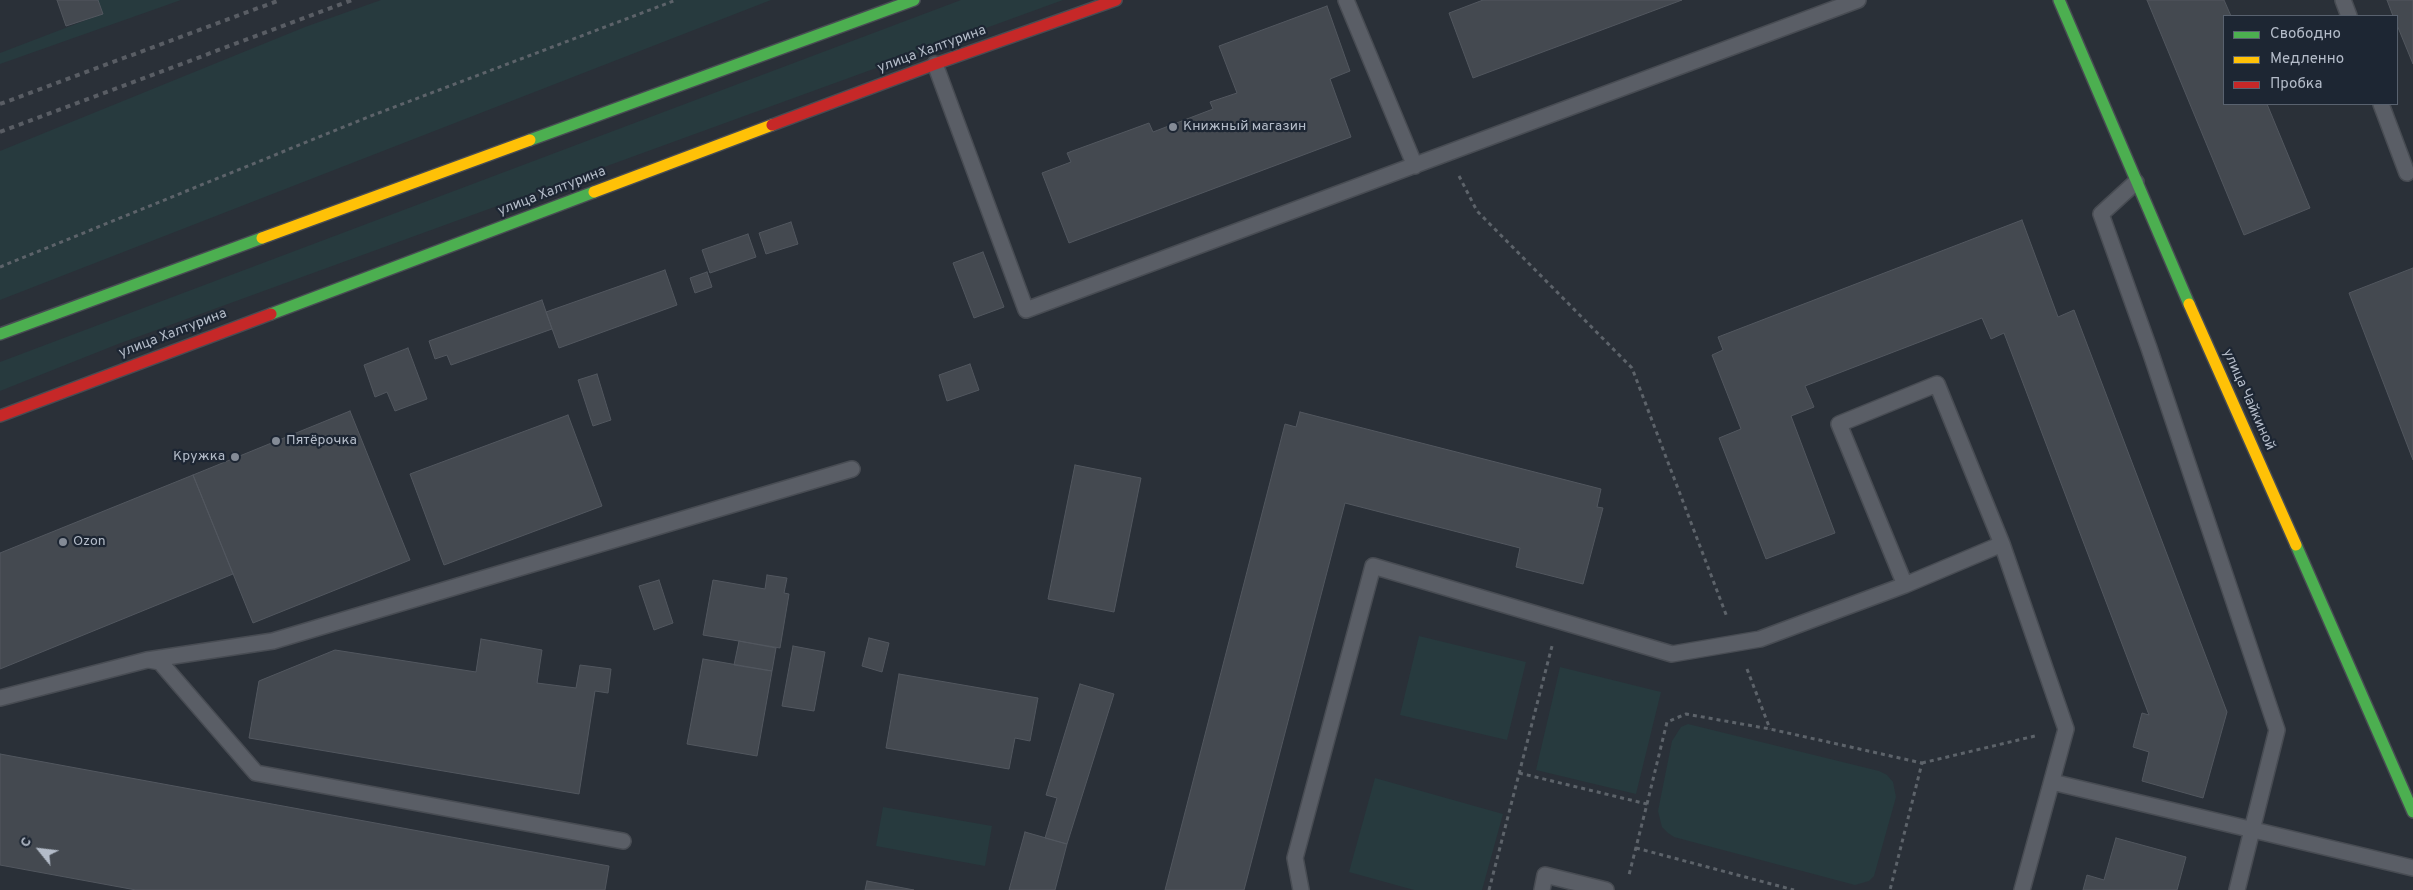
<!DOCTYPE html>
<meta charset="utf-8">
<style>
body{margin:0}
#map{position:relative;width:2413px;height:890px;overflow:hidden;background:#2a3038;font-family:Overpass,sans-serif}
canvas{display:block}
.legend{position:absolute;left:2223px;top:15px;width:175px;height:90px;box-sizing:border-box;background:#1d2633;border:1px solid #59626f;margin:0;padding:6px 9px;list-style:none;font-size:15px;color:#b4bcc9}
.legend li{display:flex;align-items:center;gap:10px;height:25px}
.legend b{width:25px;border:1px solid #59626f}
.north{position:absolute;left:15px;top:825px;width:50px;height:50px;-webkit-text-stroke:4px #1d2633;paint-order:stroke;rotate:299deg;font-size:14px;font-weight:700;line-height:20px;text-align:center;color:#b4bcc9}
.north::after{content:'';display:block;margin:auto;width:18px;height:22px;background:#b4bcc9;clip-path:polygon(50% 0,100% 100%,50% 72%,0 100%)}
</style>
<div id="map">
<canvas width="2413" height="890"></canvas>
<ul class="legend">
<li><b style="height:6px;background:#4caf50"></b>Свободно</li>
<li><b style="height:6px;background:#ffc107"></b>Медленно</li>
<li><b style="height:6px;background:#c62828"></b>Пробка</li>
</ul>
<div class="north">С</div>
</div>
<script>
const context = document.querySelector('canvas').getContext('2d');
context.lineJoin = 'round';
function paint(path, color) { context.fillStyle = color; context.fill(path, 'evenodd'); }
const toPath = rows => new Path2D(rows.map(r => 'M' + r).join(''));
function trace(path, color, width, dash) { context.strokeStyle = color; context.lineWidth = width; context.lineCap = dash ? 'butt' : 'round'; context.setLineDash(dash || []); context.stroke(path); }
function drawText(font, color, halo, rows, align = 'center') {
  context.font = font + ' Overpass,sans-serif'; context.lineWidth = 4.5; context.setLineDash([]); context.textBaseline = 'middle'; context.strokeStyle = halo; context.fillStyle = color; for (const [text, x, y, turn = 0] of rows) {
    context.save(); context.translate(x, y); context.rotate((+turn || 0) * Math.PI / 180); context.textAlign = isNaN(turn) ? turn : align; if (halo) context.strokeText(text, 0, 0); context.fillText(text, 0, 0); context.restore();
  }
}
const green = toPath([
 [98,0,181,0,0,64,0,53,102,14],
 [381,0,771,0,0,300,0,151,305,27],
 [961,0,1063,0,118,344,0,391,0,362],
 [1419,636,1526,662,1507,740,1400,715],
 [1560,667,1661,692,1636,794,1536,770],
 [1688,724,1879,771,1887,775,1893,782,1896,797,1874,876,1869,881,1855,885,1674,837,1668,833,1662,827,1658,811,1672,741,1681,727],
 [1375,778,1503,814,1482,890,1414,890,1349,872],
 [883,807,992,826,985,866,876,846]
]);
const building = toPath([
 [57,0,98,0,103,14,66,26,57,0],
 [1483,0,1682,0,1473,78,1449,13,1483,0],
 [2147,0,2224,0,2231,16,2224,16,2224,104,2267,104,2310,208,2244,235,2147,0],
 [2387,0,2413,0,2413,64,2397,25,2397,16,2393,16,2387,0],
 [1327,6,1350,71,1330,79,1351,137,1069,243,1042,173,1071,162,1067,153,1149,123,1153,132,1213,109,1210,102,1237,93,1219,46,1327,6],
 [2022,220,2058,317,2074,310,2227,712,2203,798,2142,781,2149,752,2133,747,2142,713,2149,715,2004,333,1991,339,1982,318,1805,386,1814,407,1791,416,1835,533,1766,559,1719,438,1741,429,1712,355,1723,350,1718,337,2022,220],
 [791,222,798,244,766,254,759,233,791,222],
 [748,234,756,257,710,273,702,250,748,234],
 [983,252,1004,307,974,318,953,263,983,252],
 [2413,268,2413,460,2349,293,2413,268],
 [665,270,677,305,559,348,546,312,665,270],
 [707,272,712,287,695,293,690,278,707,272],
 [542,300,552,329,451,365,447,355,435,359,429,341,542,300],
 [408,348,427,399,395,411,387,392,375,397,364,365,408,348],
 [970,364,979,390,947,401,939,375,970,364],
 [597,374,611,420,593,426,578,380,597,374],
 [350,411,410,560,253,623,193,475,350,411],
 [1300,412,1601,489,1597,507,1603,508,1583,584,1516,567,1520,548,1345,503,1244,890,1165,890,1285,424,1296,427,1300,412],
 [568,415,602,506,444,565,410,474,568,415],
 [1075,465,1141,478,1114,612,1048,599,1075,465],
 [193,475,233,574,0,669,0,553,193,475],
 [767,575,787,578,784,593,789,594,780,648,703,635,713,580,765,589,767,575],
 [659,580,673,623,654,630,639,586,659,580],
 [869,638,889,643,882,672,862,666,869,638],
 [481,639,542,650,537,683,576,688,580,665,611,669,608,693,595,691,579,794,249,738,259,681,335,650,476,672,481,639],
 [739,641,776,648,772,671,734,665,739,641],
 [793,646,825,652,814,711,782,706,793,646],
 [703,659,772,671,757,756,687,744,703,659],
 [899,674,1038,698,1030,741,1015,738,1009,769,886,748,899,674],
 [1080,684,1114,694,1067,844,1045,838,1057,798,1046,795,1080,684],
 [0,754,609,866,605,890,136,890,0,865,0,754],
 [1025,832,1067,844,1055,890,1009,890,1025,832],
 [2116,838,2186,857,2177,890,2083,890,2087,875,2104,880,2116,838],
 [867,881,914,890,865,890,867,881]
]);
const path = toPath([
 [1459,176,1477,211,1632,368,1727,617],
 [0,267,368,117,676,0],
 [1747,669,1770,729],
 [1922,763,2035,736],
 [1519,773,1647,804,1629,875],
 [1647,804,1667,722,1686,714,1770,729,1922,763,1890,890],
 [1636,848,1794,890],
 [1489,890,1552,646]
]);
const lane = toPath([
 [1346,0,1415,166],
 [2343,0,2349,16],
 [935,64,1026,310,1858,0],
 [2381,104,2407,173],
 [2136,182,2101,214,2149,348,2277,730,2237,890],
 [2002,544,1905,585,1839,424,1937,384,2002,544,2066,729,2022,890],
 [149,660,160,662,256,773,623,841],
 [0,698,147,660,273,641,852,469],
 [2052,782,2413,868],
 [1301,890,1295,858,1373,566,1672,654,1760,639,1905,585],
 [1542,890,1545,875,1606,890]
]);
const fast = toPath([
 [2059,0,2189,304],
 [530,140,914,0],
 [271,314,594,192],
 [0,334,262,238],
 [2296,545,2413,812]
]);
const slow = toPath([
 [594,192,772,125],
 [262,238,530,140],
 [2189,304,2296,545]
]);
const jam = toPath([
 [772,125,935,64,1116,0],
 [0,416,271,314]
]);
const rail = toPath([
 [0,104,280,0],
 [0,132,352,0]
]);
const markers = [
 [1173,127,5,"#848b96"],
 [276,441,5,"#848b96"],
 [235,457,5,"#848b96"],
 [63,542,5,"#848b96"]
];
const streetNames = [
 ["улица Халтурина",932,50,-20],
 ["улица Халтурина",552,192,-21],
 ["улица Халтурина",173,334,-21],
 ["улица Чайкиной",2248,400,66]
];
const poiNames = [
 ["Книжный магазин",1183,127],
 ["Пятёрочка",286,441],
 ["Кружка",225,457,"right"],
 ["Ozon",73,542]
];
paint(green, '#273a3e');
paint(building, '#444950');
trace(building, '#52575f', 1);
trace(lane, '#484c53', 18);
trace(fast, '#484c53', 14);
trace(slow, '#484c53', 14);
trace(jam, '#484c53', 14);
trace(path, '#5d636a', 3, [4, 4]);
trace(lane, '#5a5e66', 15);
trace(fast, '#4caf50', 11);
trace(slow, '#ffc107', 11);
trace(jam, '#c62828', 11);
trace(rail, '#595d64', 4, [5, 5]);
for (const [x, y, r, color] of markers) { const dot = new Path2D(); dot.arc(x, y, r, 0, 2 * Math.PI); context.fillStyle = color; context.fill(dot); trace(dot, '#1d2633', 2); }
drawText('14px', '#b4bcc9', '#1d2633', streetNames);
drawText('14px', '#b4bcc9', '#1d2633', poiNames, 'left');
</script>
